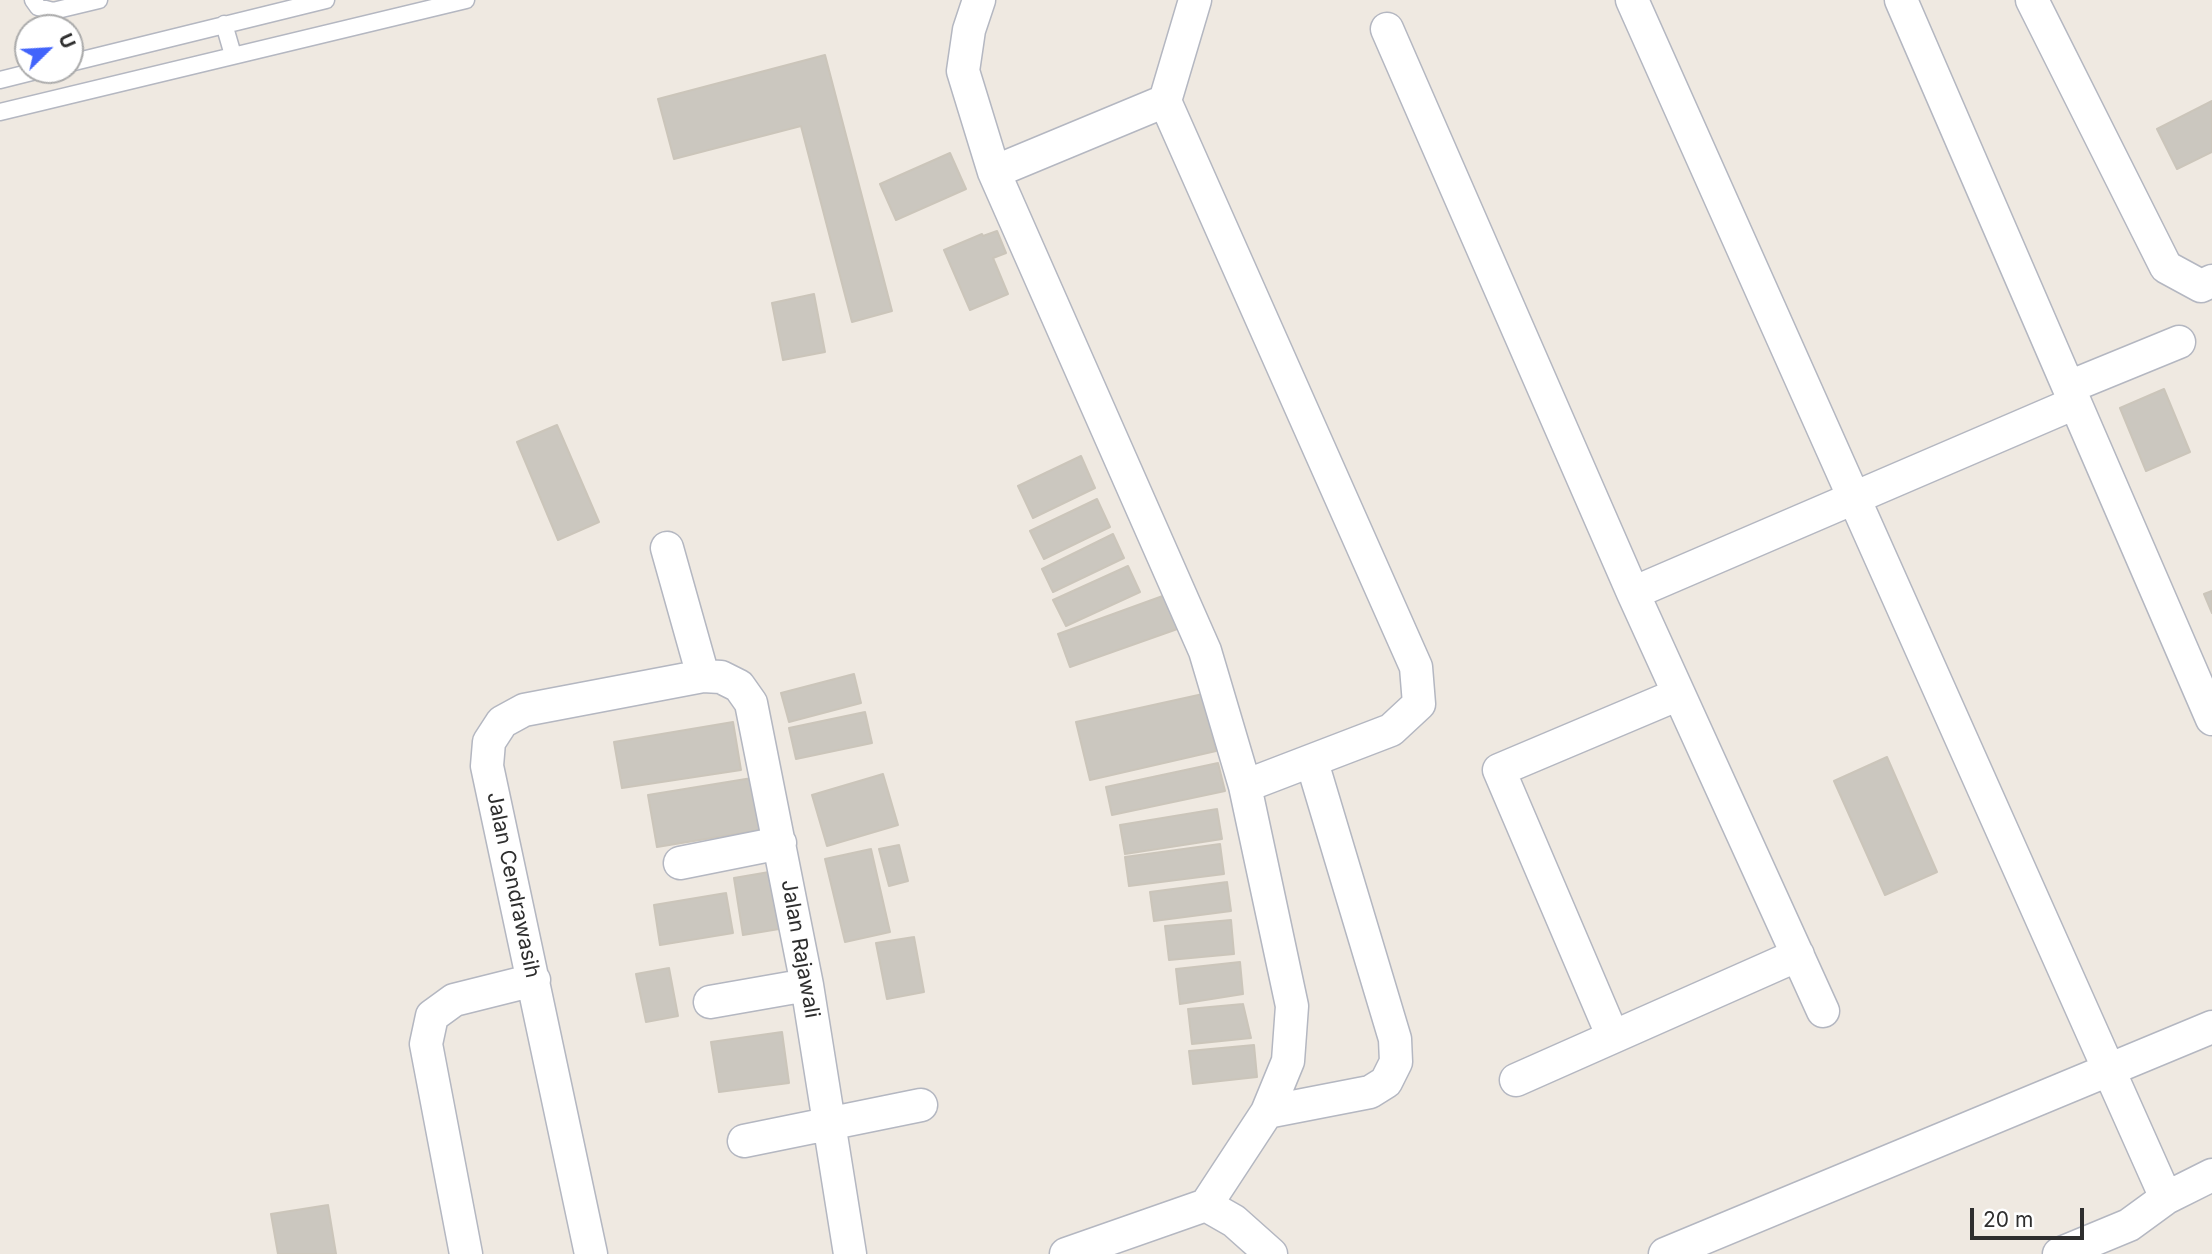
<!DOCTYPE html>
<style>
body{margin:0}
#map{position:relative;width:2212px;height:1254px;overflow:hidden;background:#efe9e1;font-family:Inter,sans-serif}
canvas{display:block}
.north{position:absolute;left:14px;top:14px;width:70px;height:70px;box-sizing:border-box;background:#fff;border:2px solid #ababab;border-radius:50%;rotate:66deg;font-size:19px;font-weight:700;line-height:28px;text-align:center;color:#2e2e2e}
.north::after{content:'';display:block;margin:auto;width:24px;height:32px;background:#4264fb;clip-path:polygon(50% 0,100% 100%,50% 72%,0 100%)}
.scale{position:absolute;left:1970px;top:1208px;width:114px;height:32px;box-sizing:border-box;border:4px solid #2e2e2e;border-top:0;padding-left:9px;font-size:21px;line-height:24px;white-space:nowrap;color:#2e2e2e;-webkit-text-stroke:5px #fff;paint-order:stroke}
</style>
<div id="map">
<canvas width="2212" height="1254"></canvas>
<div class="north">U</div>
<div class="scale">20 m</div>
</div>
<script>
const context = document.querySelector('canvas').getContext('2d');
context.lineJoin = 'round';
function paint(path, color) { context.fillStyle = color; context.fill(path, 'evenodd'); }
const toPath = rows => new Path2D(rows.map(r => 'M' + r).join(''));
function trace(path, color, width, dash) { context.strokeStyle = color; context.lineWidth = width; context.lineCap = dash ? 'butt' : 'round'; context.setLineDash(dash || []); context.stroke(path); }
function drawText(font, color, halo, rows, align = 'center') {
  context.font = font + ' Inter,sans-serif'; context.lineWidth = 5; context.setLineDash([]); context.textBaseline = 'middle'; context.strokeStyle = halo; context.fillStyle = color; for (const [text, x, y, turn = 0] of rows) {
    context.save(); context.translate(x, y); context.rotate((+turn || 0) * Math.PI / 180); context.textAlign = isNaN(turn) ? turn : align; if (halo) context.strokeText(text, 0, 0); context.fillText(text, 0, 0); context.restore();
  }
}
const building = toPath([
 [825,55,892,311,852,322,801,126,674,159,658,99,825,55],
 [2212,101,2212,152,2177,169,2157,129,2212,101],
 [950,153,966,189,896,220,880,184,950,153],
 [997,231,1006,253,993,258,1008,294,970,310,944,250,982,234,983,236,997,231],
 [814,294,825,352,783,360,772,303,814,294],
 [2164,389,2190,452,2146,471,2120,408,2164,389],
 [557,425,599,522,558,540,517,442,557,425],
 [1081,456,1095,488,1033,518,1018,486,1081,456],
 [1097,499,1110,527,1044,559,1030,531,1097,499],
 [1113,534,1124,558,1053,592,1042,569,1113,534],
 [1128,566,1140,592,1066,626,1053,600,1128,566],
 [2212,591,2212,613,2204,594,2212,591],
 [1171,593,1183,627,1070,667,1058,634,1171,593],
 [854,674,861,703,789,722,781,693,854,674],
 [1203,694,1216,751,1090,780,1076,722,1203,694],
 [865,712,872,743,796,759,789,728,865,712],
 [733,722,741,770,622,788,614,742,733,722],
 [1887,757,1937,872,1885,895,1834,781,1887,757],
 [1218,763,1225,791,1112,815,1106,787,1218,763],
 [883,774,898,825,827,846,812,795,883,774],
 [752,778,761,830,657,847,648,795,752,778],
 [1217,809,1222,839,1125,854,1120,825,1217,809],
 [1220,844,1224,874,1129,886,1125,857,1220,844],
 [899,845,908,881,889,886,879,849,899,845],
 [871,849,890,932,845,942,825,859,871,849],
 [775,871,785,928,743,935,734,878,775,871],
 [1227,882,1231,911,1154,921,1150,892,1227,882],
 [726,893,733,933,660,945,654,905,726,893],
 [1231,920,1234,954,1169,960,1165,926,1231,920],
 [914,937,924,992,887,999,876,943,914,937],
 [1240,962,1243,994,1180,1004,1176,969,1240,962],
 [669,968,678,1016,646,1022,636,974,669,968],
 [1243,1004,1251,1038,1192,1044,1188,1009,1243,1004],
 [782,1032,789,1083,719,1092,711,1042,782,1032],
 [1254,1045,1257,1077,1193,1084,1189,1051,1254,1045],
 [328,1205,336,1254,278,1254,271,1214,328,1205]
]);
const lane = toPath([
 [33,0,38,7,53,11,99,0],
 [224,24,233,55],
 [70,63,326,0],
 [0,80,40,70],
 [0,112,466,0]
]);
const street = toPath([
 [979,0,969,30,963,71,994,172,1205,651,1245,786,1292,1006,1288,1061,1267,1112,1206,1205,1066,1254],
 [1632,0,2166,1198],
 [1901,0,2212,719],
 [2032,0,2166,267,2201,286,2212,281],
 [1387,29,1633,593,1823,1011],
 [1165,101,1195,0],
 [994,172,1165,101,1416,667,1419,704,1391,730,1245,786],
 [2069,387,2179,342],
 [667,548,703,676],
 [1633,593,2075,403],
 [680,863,780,843],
 [710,1002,807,985],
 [1613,1037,1499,770,1679,694],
 [1516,1080,1798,955],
 [1267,1112,1370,1092,1386,1082,1396,1062,1395,1039,1312,762],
 [744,1141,921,1105],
 [1206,1205,1234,1221,1271,1254],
 [466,1254,426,1044,432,1016,454,1000,534,980],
 [591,1254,487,766,489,742,502,722,524,710,703,676,721,677,739,686,751,703,807,985,850,1254],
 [1665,1254,2212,1027],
 [2059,1254,2129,1225,2166,1198,2212,1175]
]);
const streetNames = [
 ["Jalan Cendrawasih",513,885,78],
 ["Jalan Rajawali",800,949,80]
];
paint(building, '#cbc7bf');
trace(building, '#cbc5ba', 2);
trace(lane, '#b4b7c1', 19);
trace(street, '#b4b7c1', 35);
trace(lane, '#fff', 16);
trace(street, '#fff', 32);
drawText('21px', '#2e2e2e', '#fff', streetNames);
</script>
